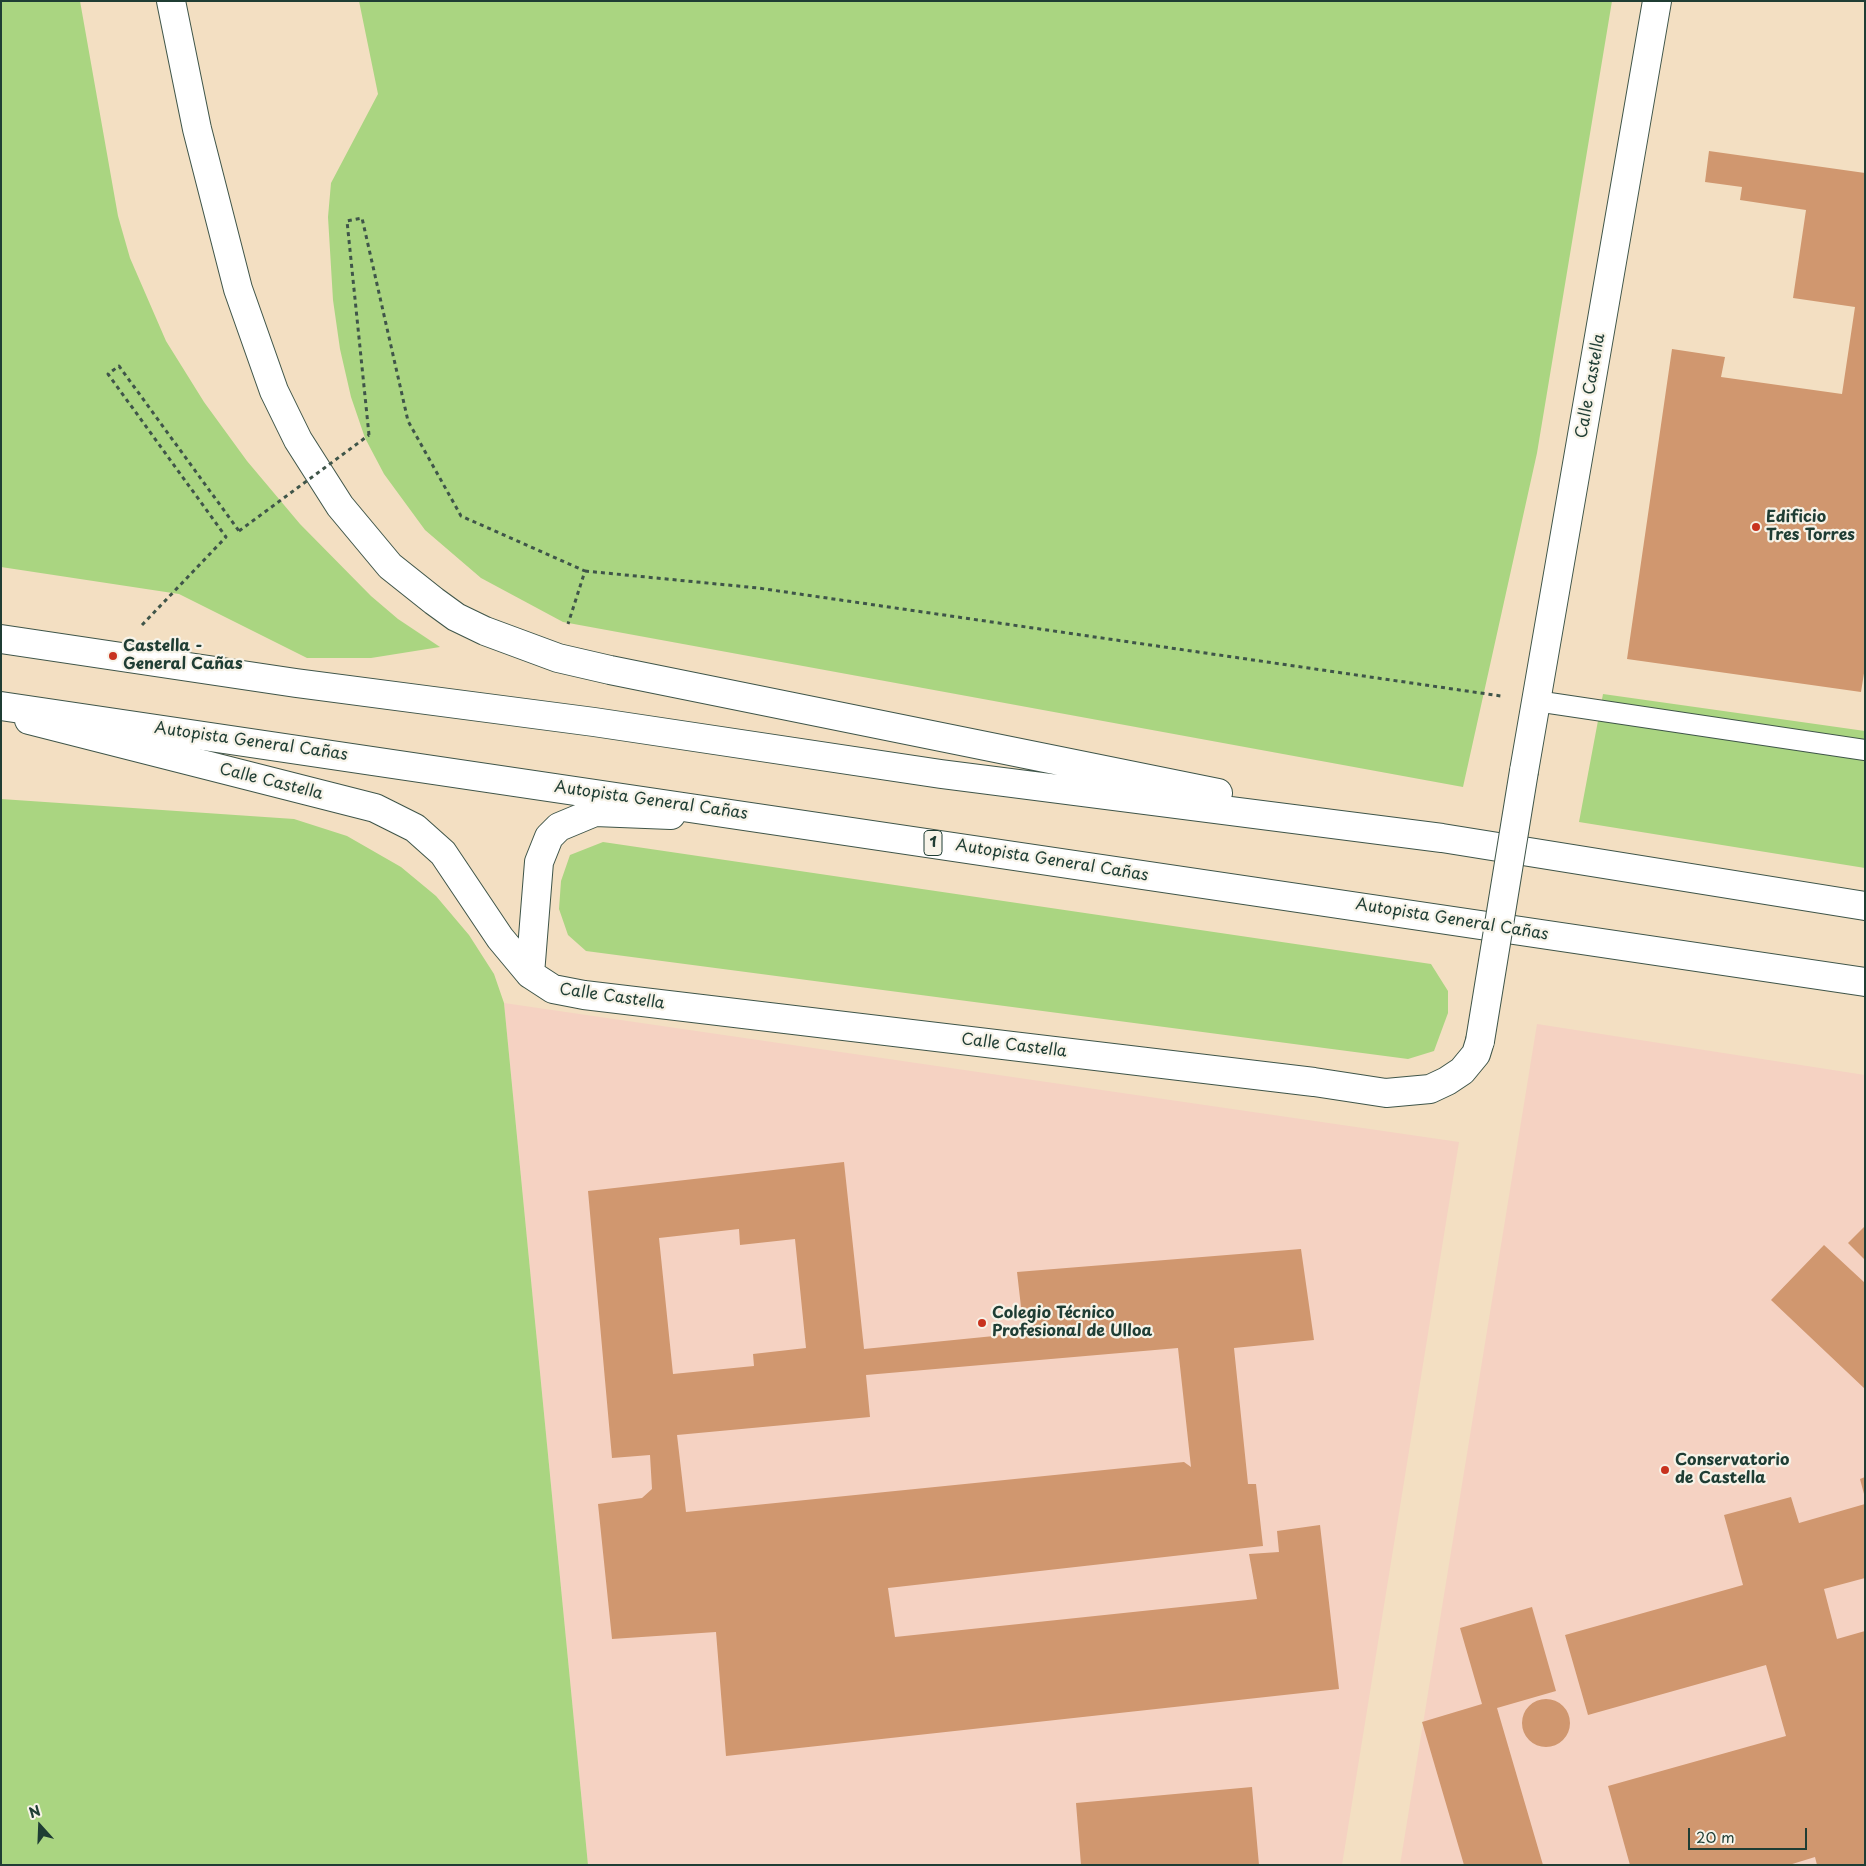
<!DOCTYPE html>
<meta charset="utf-8">
<style>
body{margin:0}
#map{position:relative;width:1866px;height:1866px;overflow:hidden;background:#f3dfc2;font-family:"Playpen Sans",sans-serif}
canvas{display:block}
.frame{position:absolute;inset:0;border:2px solid #1f3d34;pointer-events:none}
.north{position:absolute;left:15px;top:1801px;width:50px;height:50px;-webkit-text-stroke:4px #f7f3e8;paint-order:stroke;rotate:340deg;font-size:14px;font-weight:700;line-height:20px;text-align:center;color:#1f3d34}
.north::after{content:'';display:block;margin:auto;width:18px;height:22px;background:#1f3d34;clip-path:polygon(50% 0,100% 100%,50% 72%,0 100%)}
.scale{position:absolute;left:1688px;top:1828px;width:119px;height:22px;box-sizing:border-box;border:2px solid #1f3d34;border-top:0;padding-left:6px;font-size:15px;line-height:18px;white-space:nowrap;color:#1f3d34;-webkit-text-stroke:4px #f7f3e8;paint-order:stroke}
</style>
<div id="map">
<canvas width="1866" height="1866"></canvas>
<div class="frame"></div>
<div class="north">N</div>
<div class="scale">20 m</div>
</div>
<script>
const context = document.querySelector('canvas').getContext('2d');
context.lineJoin = 'round';
function paint(path, color) { context.fillStyle = color; context.fill(path, 'evenodd'); }
const toPath = rows => new Path2D(rows.map(r => 'M' + r).join(''));
function trace(path, color, width, dash) { context.strokeStyle = color; context.lineWidth = width; context.lineCap = dash ? 'butt' : 'round'; context.setLineDash(dash || []); context.stroke(path); }
function drawText(font, color, halo, rows, align = 'center') {
  context.font = font + ' "Playpen Sans",sans-serif'; context.lineWidth = 4.5; context.setLineDash([]); context.textBaseline = 'middle'; context.strokeStyle = halo; context.fillStyle = color; for (const [text, x, y, turn = 0] of rows) {
    context.save(); context.translate(x, y); context.rotate((+turn || 0) * Math.PI / 180); context.textAlign = isNaN(turn) ? turn : align; if (halo) context.strokeText(text, 0, 0); context.fillText(text, 0, 0); context.restore();
  }
}
const built = toPath([
 [504,1003,1459,1142,1342,1865,588,1865],
 [1537,1024,1865,1075,1865,1865,1400,1865]
]);
const green = toPath([
 [1,1,80,1,118,216,130,258,166,341,204,402,247,461,300,524,371,596,398,619,440,647,371,658,307,658,179,594,1,567],
 [359,1,1612,1,1537,453,1463,787,563,622,481,578,425,530,384,474,365,438,351,397,340,349,333,300,328,217,331,183,378,94],
 [1603,694,1865,731,1865,868,1579,822],
 [1,799,294,819,347,836,401,867,436,896,469,935,494,974,504,1003,588,1865,1,1865],
 [603,842,1431,964,1448,991,1448,1013,1434,1051,1408,1059,586,951,568,935,559,909,561,881,570,855]
]);
const building = toPath([
 [1709,151,1865,173,1865,667,1861,692,1627,659,1672,349,1725,357,1721,377,1842,394,1855,307,1793,298,1806,210,1740,200,1742,187,1705,182],
 [844,1162,864,1349,1024,1333,1017,1272,1301,1249,1314,1340,1234,1348,1248,1484,1256,1484,1263,1546,888,1588,895,1637,1257,1599,1249,1554,1279,1552,1277,1531,1320,1525,1339,1689,726,1756,716,1632,612,1639,598,1504,642,1498,652,1489,650,1455,612,1458,588,1191],
 [739,1229,740,1245,795,1239,806,1348,753,1354,754,1366,673,1374,659,1238],
 [1178,1348,1191,1467,1184,1462,686,1512,677,1435,870,1417,866,1375],
 [1865,1226,1865,1260,1848,1243],
 [1824,1245,1865,1283,1865,1389,1771,1300],
 [1865,1477,1865,1494,1864,1494,1860,1479],
 [1791,1497,1799,1523,1865,1504,1865,1578,1824,1589,1837,1639,1865,1631,1865,1865,1817,1865,1815,1857,1789,1865,1630,1865,1608,1786,1786,1736,1766,1665,1588,1715,1565,1635,1743,1585,1724,1515],
 [1532,1607,1556,1691,1497,1708,1543,1865,1464,1865,1422,1722,1482,1704,1460,1628],
 '1522 1723a24 24 0 1 1 48 0a24 24 0 1 1-48 0Z',
 [1252,1787,1259,1865,1081,1865,1076,1803]
]);
const path = toPath([
 [369,435,347,221,362,218,408,421,461,516,585,571,568,624],
 [585,571,758,588,1501,696],
 [142,625,226,537,108,374,119,366,239,531]
]);
const lane = toPath([
 [1536,701,1865,750]
]);
const secondary = toPath([
 [29,720,375,808,415,828,443,853,500,938,530,974,553,989,584,995,1314,1082,1386,1093,1430,1089,1447,1081,1462,1071,1476,1054,1480,1041],
 [1524,771,1657,1],
 [530,974,539,862,549,837,559,827,595,812,671,815]
]);
const highway = toPath([
 [171,1,197,129,238,289,274,391,298,440,340,506,390,566,434,601,456,617,485,631,558,658,610,670,1218,793],
 [1,639,296,683,594,722,941,774,1442,838,1865,906],
 [1,706,1865,982]
]);
const pathBridge = toPath([
 [239,531,369,435]
]);
const secondaryBridge = toPath([
 [1480,1041,1524,771]
]);
const markers = [
 [1756,527,5,"#c8321e"],
 [113,656,5,"#c8321e"],
 [982,1323,5,"#c8321e"],
 [1665,1470,5,"#c8321e"]
];
const shields = [
 [933,843,18]
];
const shieldNames = [
 ["1",933,843]
];
const streetNames = [
 ["Calle Castella",1591,386,-80],
 ["Autopista General Cañas",251,742,8],
 ["Calle Castella",271,782,14],
 ["Autopista General Cañas",651,801,8],
 ["Autopista General Cañas",1052,861,9],
 ["Autopista General Cañas",1452,920,9],
 ["Calle Castella",612,997,8],
 ["Calle Castella",1014,1046,7]
];
const poiNames = [
 ["Edificio",1766,518],
 ["Tres Torres",1766,536],
 ["Castella -",123,647],
 ["General Cañas",123,665],
 ["Colegio Técnico",992,1314],
 ["Profesional de Ulloa",992,1332],
 ["Conservatorio",1675,1461],
 ["de Castella",1675,1479]
];
paint(built, '#f5d2c2');
paint(green, '#aad581');
paint(building, '#d0976f');
trace(lane, '#3f5549', 22);
trace(secondary, '#3f5549', 30);
trace(highway, '#3f5549', 30);
trace(path, '#3f5549', 3, [4, 4]);
trace(lane, '#fff', 20);
trace(secondary, '#fff', 28);
trace(highway, '#fff', 28);
trace(secondaryBridge, '#3f5549', 30, []);
trace(pathBridge, '#3f5549', 3, [4, 4]);
trace(secondaryBridge, '#fff', 28);
for (const [x, y, r, color] of markers) { const dot = new Path2D(); dot.arc(x, y, r, 0, 2 * Math.PI); context.fillStyle = color; context.fill(dot); trace(dot, '#f7f3e8', 2); }
for (const [x, y, w] of shields) { const box = new Path2D(); box.roundRect(x - w / 2, y - 12.5, w, 25, 4); context.fillStyle = '#f7f3e8'; context.fill(box); trace(box, '#1f3d34', 1); }
drawText('bold 15px', '#1f3d34', null, shieldNames);
drawText('16px', '#1f3d34', '#f7f3e8', streetNames);
drawText('bold 16px', '#1f3d34', '#f7f3e8', poiNames, 'left');
</script>
